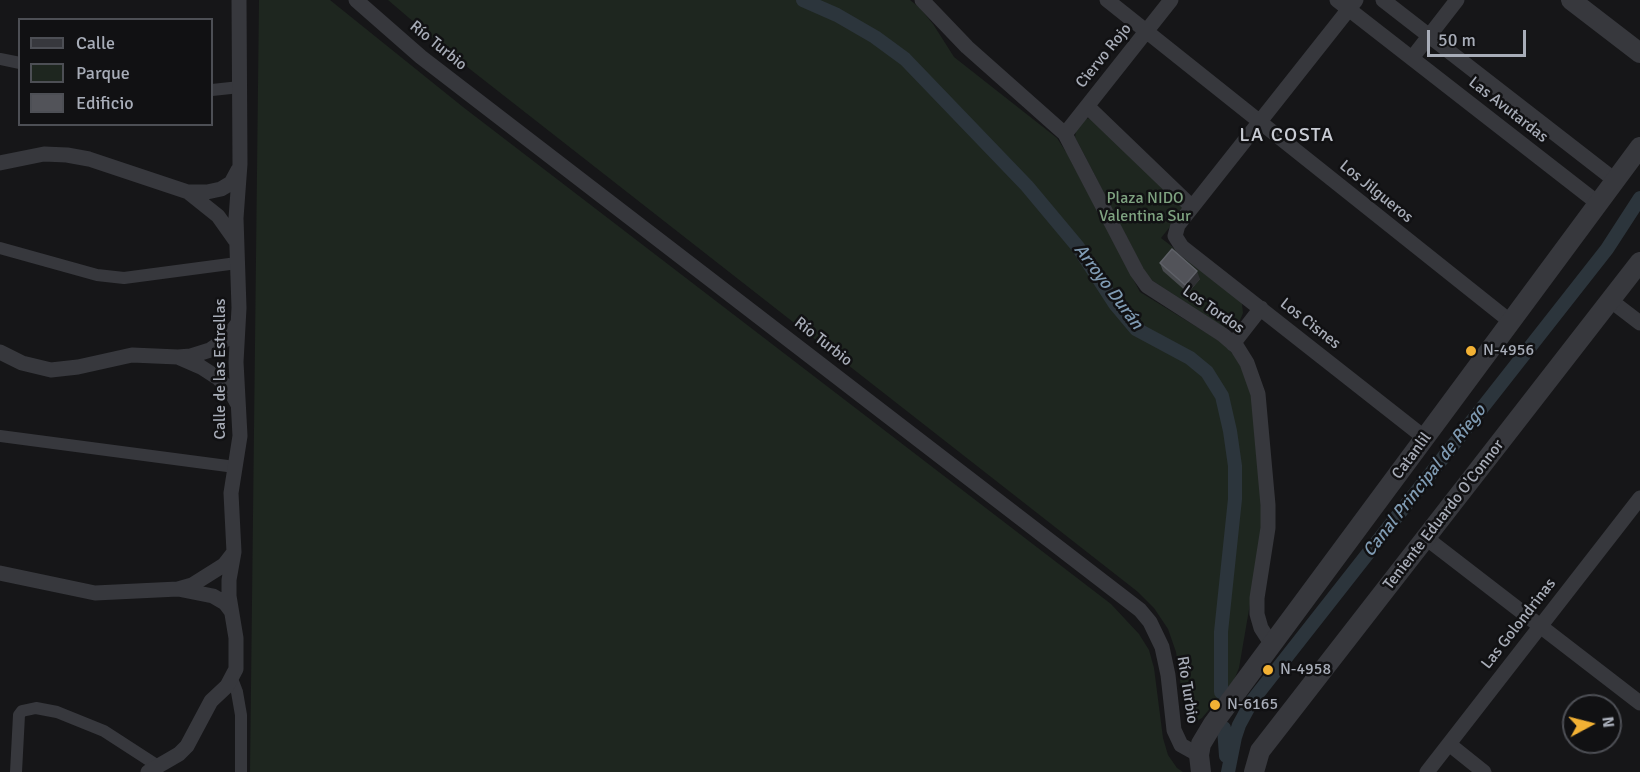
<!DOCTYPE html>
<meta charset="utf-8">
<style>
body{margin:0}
#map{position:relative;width:1640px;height:772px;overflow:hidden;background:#161618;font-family:Signika,sans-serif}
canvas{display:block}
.legend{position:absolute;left:18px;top:18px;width:195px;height:108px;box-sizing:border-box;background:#111113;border:2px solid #4d4f55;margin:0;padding:8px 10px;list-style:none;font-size:18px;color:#a8adb8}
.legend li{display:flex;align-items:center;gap:12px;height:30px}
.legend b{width:30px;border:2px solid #4d4f55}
.north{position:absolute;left:1562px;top:694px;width:60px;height:60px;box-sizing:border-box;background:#111113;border:2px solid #4d4f55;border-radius:50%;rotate:83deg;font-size:16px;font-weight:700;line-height:24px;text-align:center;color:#a8adb8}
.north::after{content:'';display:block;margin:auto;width:21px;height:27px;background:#f2b134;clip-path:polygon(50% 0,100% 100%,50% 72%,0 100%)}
.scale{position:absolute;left:1427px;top:30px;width:99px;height:27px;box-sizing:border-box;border:3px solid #a8adb8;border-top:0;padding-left:8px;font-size:18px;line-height:21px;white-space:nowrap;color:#a8adb8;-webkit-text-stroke:4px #111113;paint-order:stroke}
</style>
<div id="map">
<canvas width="1640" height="772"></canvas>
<ul class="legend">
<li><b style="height:8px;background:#37383d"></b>Calle</li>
<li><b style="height:16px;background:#1e261f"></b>Parque</li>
<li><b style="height:16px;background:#525359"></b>Edificio</li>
</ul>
<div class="north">N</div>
<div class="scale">50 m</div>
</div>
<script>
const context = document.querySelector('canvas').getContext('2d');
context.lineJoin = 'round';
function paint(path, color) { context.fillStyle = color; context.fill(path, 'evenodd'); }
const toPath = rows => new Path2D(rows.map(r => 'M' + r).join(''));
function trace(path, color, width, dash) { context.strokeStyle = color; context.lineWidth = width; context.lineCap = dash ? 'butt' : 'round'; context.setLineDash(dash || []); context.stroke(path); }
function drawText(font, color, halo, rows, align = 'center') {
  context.font = font + ' Signika,sans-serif'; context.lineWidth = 5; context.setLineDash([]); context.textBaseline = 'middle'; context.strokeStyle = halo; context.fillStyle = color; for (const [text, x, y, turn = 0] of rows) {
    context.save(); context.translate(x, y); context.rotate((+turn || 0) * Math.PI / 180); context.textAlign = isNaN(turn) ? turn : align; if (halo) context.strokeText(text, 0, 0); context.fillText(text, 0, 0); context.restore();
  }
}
const green = toPath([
 [259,0,330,0,463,107,1111,604,1139,634,1149,650,1154,668,1163,738,1168,755,1177,768,1183,772,250,772],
 [388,0,910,0,920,8,933,24,954,57,1057,138,1068,155,1140,292,1223,343,1235,356,1245,374,1251,391,1262,497,1262,534,1239,668,1234,680,1202,718,1195,722,1188,719,1185,715,1176,652,1168,629,1154,608,1138,592,457,59],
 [1090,118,1183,206,1181,213,1161,238,1239,298,1242,304,1243,313,1240,320,1234,325,1223,327,1150,279,1146,274,1075,137,1076,130,1085,119]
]);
const canal = toPath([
 [803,0,837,15,875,37,905,59,1027,186,1078,247,1115,304,1136,329,1190,358,1207,372,1222,396,1230,431,1235,466,1235,499,1221,632,1221,692],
 [1224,728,1226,756],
 [1228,772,1235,737,1239,725,1252,701,1607,249,1640,198]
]);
const pedestrian = toPath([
 [0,59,20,63],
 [212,90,240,87],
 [0,248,97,275,124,278,237,263],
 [0,436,235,467],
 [232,679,237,692,241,715,241,772],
 [16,772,19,715,22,711,36,708,57,712,104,731,158,766]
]);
const minor = toPath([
 [356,0,421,57,1140,610,1150,622,1162,647,1168,675,1174,730,1181,745,1199,755],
 [922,0,967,47,1065,134,1137,272,1147,286,1223,335,1237,347,1247,363,1258,394,1268,505,1268,528,1257,598,1257,614,1261,628,1272,645],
 [1107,0,1511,322],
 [1337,0,1599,204],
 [1356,0,1178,225,1175,236,1182,247,1425,438],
 [1383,0,1616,181],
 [1412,58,1457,0],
 [1087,106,1192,207],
 [1065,134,1171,0],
 [0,163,44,154,67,155,89,159,188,192],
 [235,240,218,216,188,192,207,192,221,189,231,183,238,170],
 [1610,300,1640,323],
 [1233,344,1261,308],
 [0,352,22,363,51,370,78,367,132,355,178,357],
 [237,403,231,392,218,378,201,367,178,357,191,356,210,350,226,339,238,323],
 [1426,538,1640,703],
 [0,573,95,593,178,589],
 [231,611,225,603,213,596,178,589,192,585,219,568,224,565,234,552],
 [1449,744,1484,772],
 [148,772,179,754,187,746,211,701,227,686,236,669,236,638,229,596,229,580,234,552,231,493,240,436,236,362,239,308,236,218,240,164,239,0],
 [1427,772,1640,498]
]);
const tertiary = toPath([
 [1571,0,1640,53],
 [1201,772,1199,755,1201,744,1213,724,1640,147],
 [1254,772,1260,751,1640,262]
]);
const wall = toPath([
 [1160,263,1200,279,1188,293,1163,271]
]);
const shadedWall = toPath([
 [1197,271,1200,279,1188,293,1185,285]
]);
const building = toPath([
 [1172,249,1197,271,1185,285,1160,263,1172,249]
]);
const markers = [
 [1471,351,6,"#f2b134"],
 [1268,670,6,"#f2b134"],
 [1215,705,6,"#f2b134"]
];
const streetNames = [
 ["Río Turbio",438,46,39],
 ["Ciervo Rojo",1104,56,-51],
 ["Las Avutardas",1508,110,38],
 ["Los Jilgueros",1376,192,39],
 ["Los Tordos",1213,310,35],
 ["Los Cisnes",1310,324,38],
 ["Río Turbio",823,342,38],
 ["Calle de las Estrellas",221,369,-90],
 ["Catanlil",1412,456,-53],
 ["Teniente Eduardo O'Connor",1444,515,-52],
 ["Las Golondrinas",1519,624,-52],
 ["Río Turbio",1187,690,81]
];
const parkNames = [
 ["Plaza NIDO",1145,199],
 ["Valentina Sur",1145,217]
];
const poiNames = [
 ["N-4956",1483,351],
 ["N-4958",1280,670],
 ["N-6165",1227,705]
];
const waterNames = [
 ["Arroyo Durán",1108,287,53],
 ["Canal Principal de Riego",1425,481,-52]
];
const quarterNames = [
 ["LA COSTA",1287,136]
];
paint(green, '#1e261f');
trace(canal, '#2c353c', 14);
trace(pedestrian, '#37383d', 12);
trace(minor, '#37383d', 15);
trace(tertiary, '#37383d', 20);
paint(wall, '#47494d');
paint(shadedWall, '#2f3033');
paint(building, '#525359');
trace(building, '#5f6168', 1.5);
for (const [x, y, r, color] of markers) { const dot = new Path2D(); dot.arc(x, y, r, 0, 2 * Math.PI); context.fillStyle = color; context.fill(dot); trace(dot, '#111113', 2); }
drawText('16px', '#a8adb8', '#111113', streetNames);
drawText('16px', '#7fa381', '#111113', parkNames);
drawText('16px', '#a8adb8', '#111113', poiNames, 'left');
drawText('italic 18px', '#7f9bb3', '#111113', waterNames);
context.letterSpacing = '1.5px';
drawText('20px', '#c9ccd4', '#111113', quarterNames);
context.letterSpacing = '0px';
</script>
